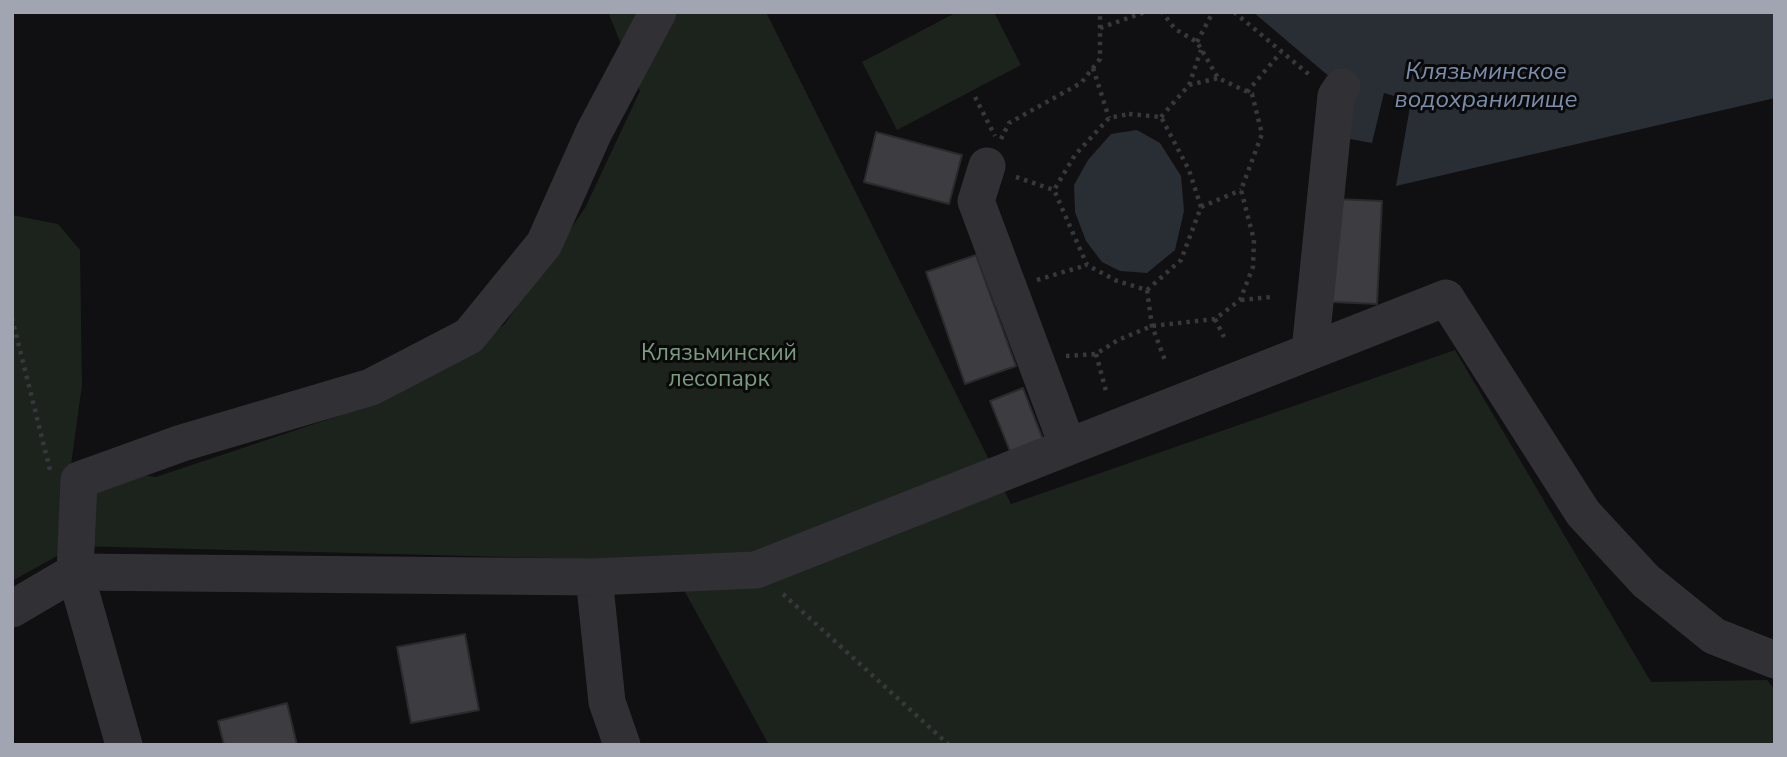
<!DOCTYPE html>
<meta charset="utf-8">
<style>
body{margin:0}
#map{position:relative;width:1787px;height:757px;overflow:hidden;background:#100f11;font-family:"Nunito Sans",sans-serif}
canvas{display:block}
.frame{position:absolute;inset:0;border:14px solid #a1a4b1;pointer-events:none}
</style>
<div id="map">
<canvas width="1787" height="757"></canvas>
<div class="frame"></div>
</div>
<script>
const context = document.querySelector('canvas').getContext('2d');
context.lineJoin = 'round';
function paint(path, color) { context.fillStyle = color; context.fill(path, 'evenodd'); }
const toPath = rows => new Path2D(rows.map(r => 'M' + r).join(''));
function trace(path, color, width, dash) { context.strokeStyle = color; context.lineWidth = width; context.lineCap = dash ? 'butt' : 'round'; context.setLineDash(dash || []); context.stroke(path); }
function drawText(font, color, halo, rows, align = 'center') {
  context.font = font + ' "Nunito Sans",sans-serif'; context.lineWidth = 6; context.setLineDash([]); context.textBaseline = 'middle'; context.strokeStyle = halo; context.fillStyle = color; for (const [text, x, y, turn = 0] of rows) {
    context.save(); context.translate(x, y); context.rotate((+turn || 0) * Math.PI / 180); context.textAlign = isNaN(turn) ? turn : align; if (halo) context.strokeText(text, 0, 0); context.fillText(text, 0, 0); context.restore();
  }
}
const green = toPath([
 [608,12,766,12,1011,504,1455,350,1651,682,1767,680,1775,690,1775,745,769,745,668,561,75,546,12,581,12,215,58,224,80,250,82,385,71,465,156,477,362,408,504,325,585,208,640,91],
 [957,12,994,12,1021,65,897,130,862,62]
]);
const water = toPath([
 [1253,12,1775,12,1775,98,1396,186,1411,101,1384,93,1372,143,1350,139,1351,95],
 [1137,130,1160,143,1181,176,1184,211,1175,250,1147,273,1120,271,1102,262,1086,241,1075,212,1074,185,1088,160,1111,134]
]);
const building = toPath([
 [876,132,962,155,949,204,864,182,876,132],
 [1336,199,1382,201,1377,304,1331,302,1336,199],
 [976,255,1016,366,965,384,926,272,976,255],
 [1023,388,1044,442,1011,454,990,401,1023,388],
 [465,634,479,710,411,723,397,647,465,634],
 [287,703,297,745,224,745,218,721,287,703]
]);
const path = toPath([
 [1234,12,1312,77],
 [1100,28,1145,12],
 [1197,42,1213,12],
 [1093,68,1109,118],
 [1189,85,1201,50],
 [1247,92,1281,52],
 [975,97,995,136],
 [1129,114,1161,117,1189,170,1201,207,1181,260,1147,290,1117,281,1087,265,1054,190,1075,155,1109,118,1129,114],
 [1161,117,1189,85,1218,78],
 [1001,139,1009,123,1081,83,1100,59,1100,12],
 [1016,177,1054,190],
 [1201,207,1241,190],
 [1037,280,1087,265],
 [1147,290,1152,326,1166,363],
 [1241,300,1271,297],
 [12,318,50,470],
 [1215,319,1224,337],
 [1096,354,1106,391],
 [1066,356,1096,354,1118,340,1152,326,1215,319,1240,300,1253,267,1254,240,1241,190,1262,134,1252,94,1218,78,1197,42,1175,29,1162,12],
 [783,594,949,745]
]);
const minor = toPath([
 [987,166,976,201,1068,447],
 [1310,351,1336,96,1342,87],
 [75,572,594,577,756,570,1446,298,1583,513,1646,581,1714,636,1775,660],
 [594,577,607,702,622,745],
 [12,609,75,572],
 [124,745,75,572,79,480,182,443,371,387,469,336,544,244,594,132,658,12]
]);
const parkNames = [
 ["Клязьминский",719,354],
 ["лесопарк",719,380]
];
const waterNames = [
 ["Клязьминское",1486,73],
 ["водохранилище",1486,101]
];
paint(green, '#1c231d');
paint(water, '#292e35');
paint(building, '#3c3c41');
trace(building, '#2a292c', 2);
trace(path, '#37383c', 4.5, [3.5, 5]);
trace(minor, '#313135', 37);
drawText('23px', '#799b80', '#0b0a0b', parkNames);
drawText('italic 24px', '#7a8daa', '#0b0a0b', waterNames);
</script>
